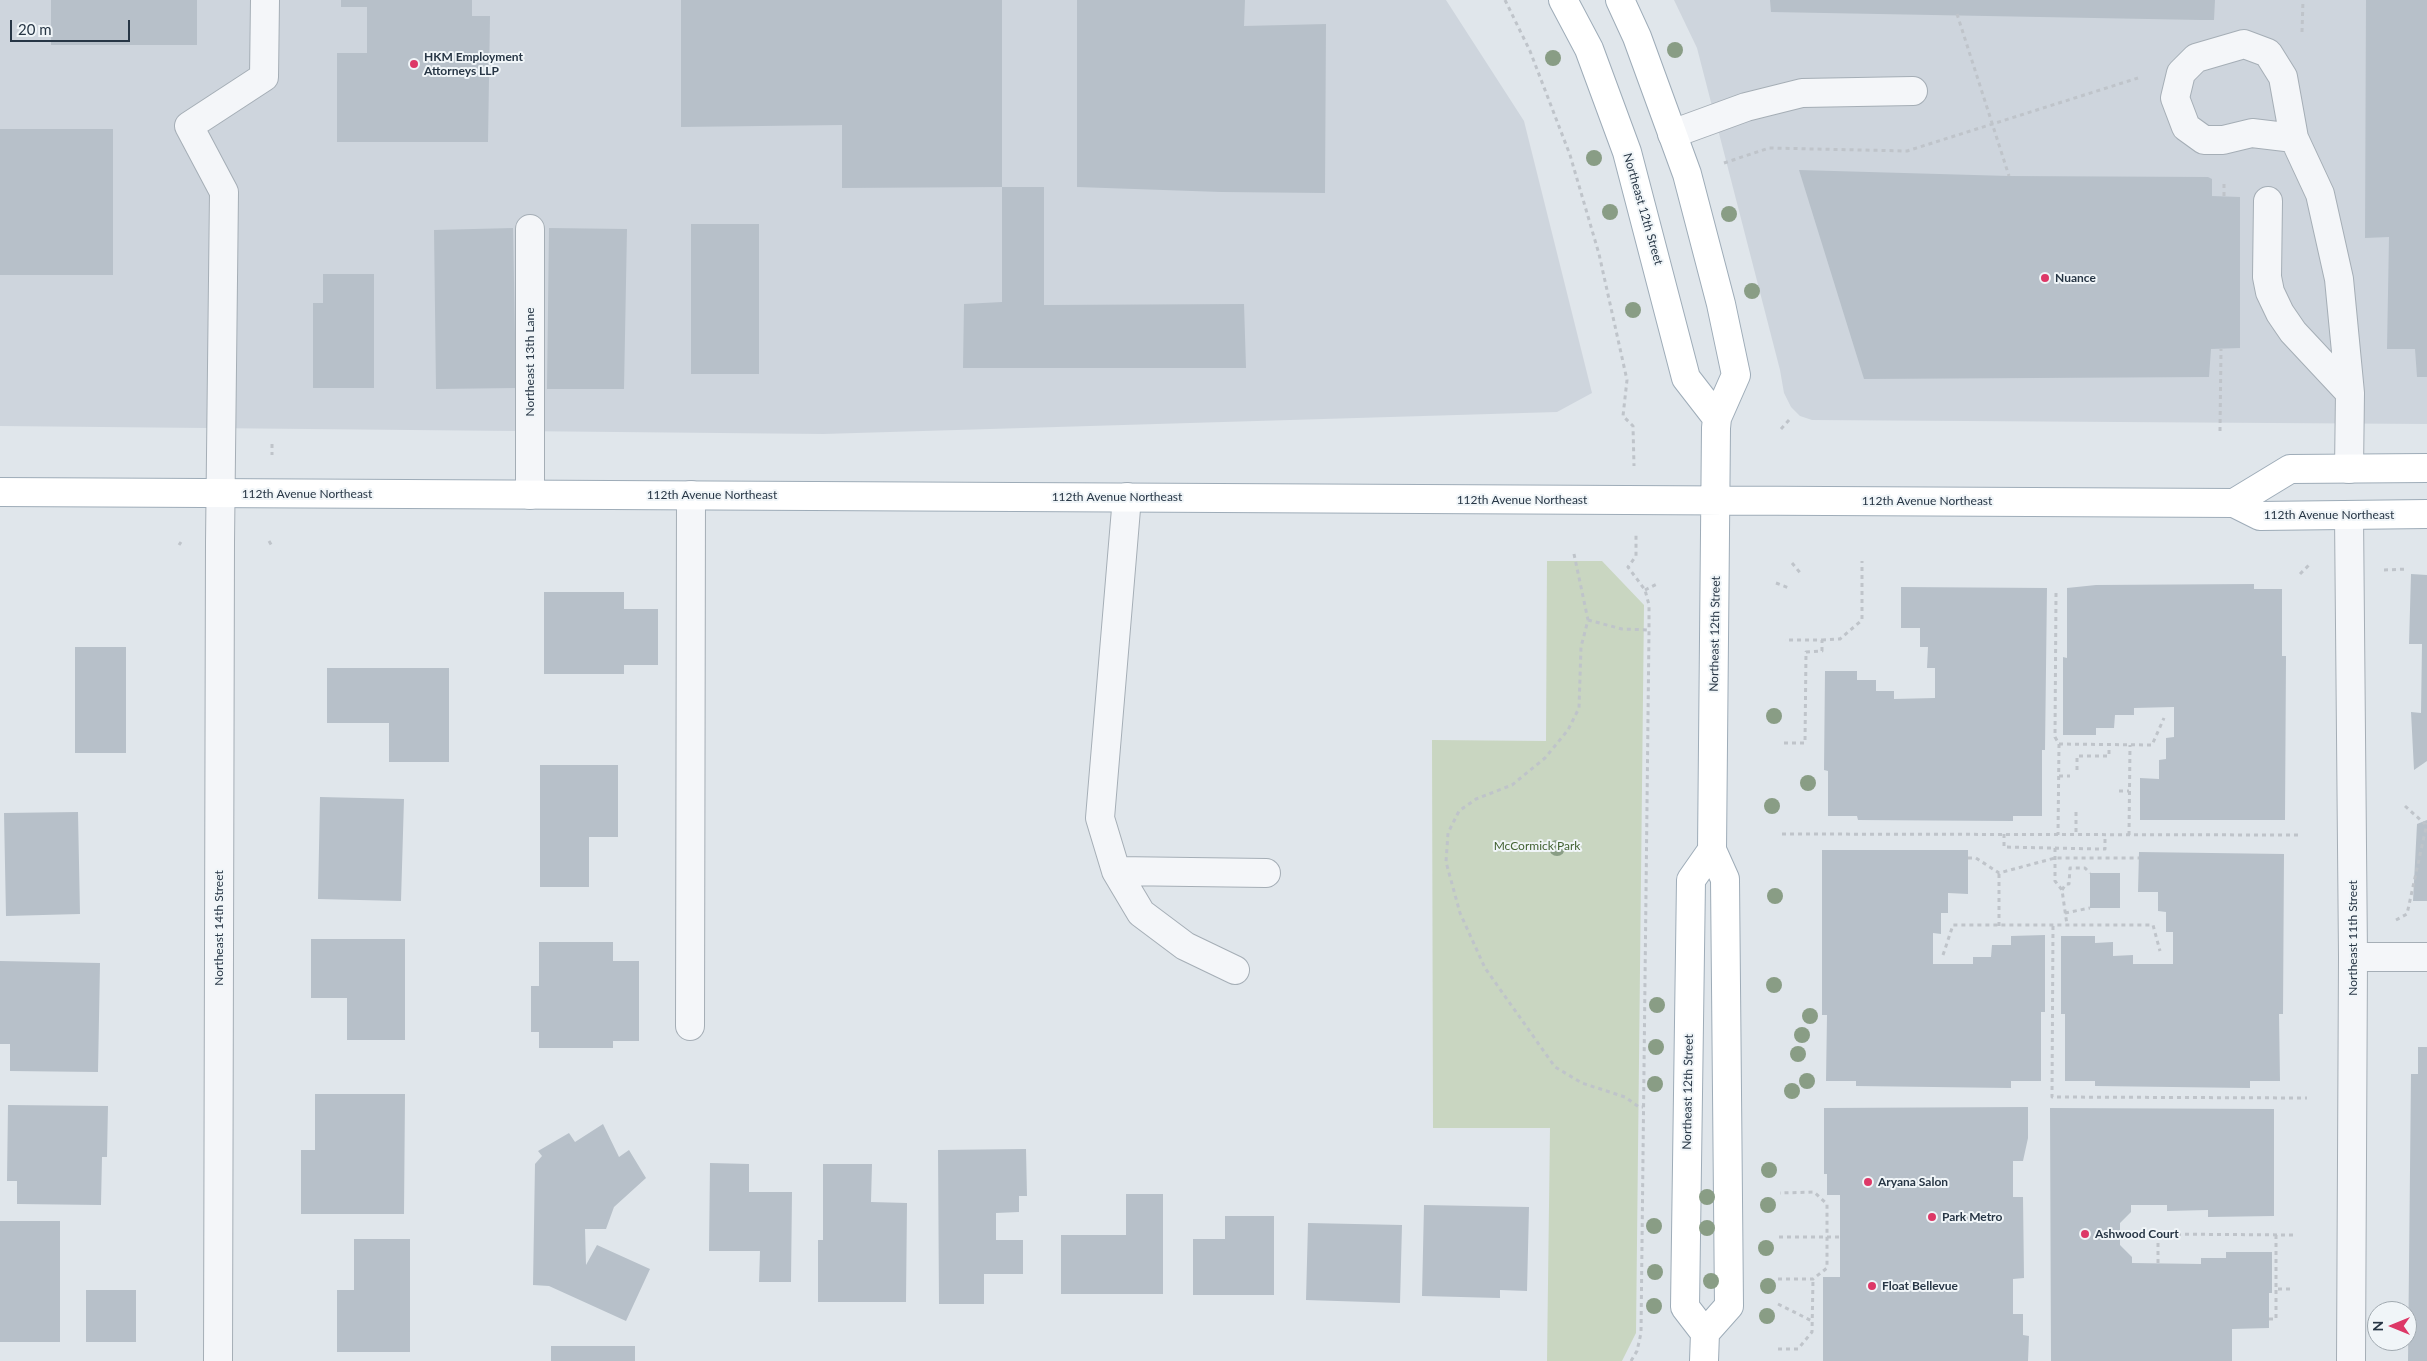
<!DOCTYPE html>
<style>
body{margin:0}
#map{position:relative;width:2427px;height:1361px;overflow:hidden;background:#e0e6eb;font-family:Lato,sans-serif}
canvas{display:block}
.north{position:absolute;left:2367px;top:1301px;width:50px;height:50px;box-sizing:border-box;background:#f0f5f8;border:1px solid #a0a9b0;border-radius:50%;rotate:270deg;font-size:14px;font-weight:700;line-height:20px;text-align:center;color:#273645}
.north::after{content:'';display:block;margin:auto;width:18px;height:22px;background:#dd3867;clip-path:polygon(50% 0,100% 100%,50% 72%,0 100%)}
.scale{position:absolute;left:10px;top:20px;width:120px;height:22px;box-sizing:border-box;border:2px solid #273645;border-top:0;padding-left:6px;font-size:15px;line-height:18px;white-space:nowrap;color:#273645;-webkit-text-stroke:4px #f0f5f8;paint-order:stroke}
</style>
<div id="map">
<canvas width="2427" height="1361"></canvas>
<div class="north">N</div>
<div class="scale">20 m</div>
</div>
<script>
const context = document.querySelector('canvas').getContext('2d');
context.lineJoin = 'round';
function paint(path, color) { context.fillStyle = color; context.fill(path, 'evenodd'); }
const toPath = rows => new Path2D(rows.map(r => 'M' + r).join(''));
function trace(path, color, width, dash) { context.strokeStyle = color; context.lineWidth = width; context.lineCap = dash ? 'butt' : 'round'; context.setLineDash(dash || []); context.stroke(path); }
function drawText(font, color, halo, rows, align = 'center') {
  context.font = font + ' Lato,sans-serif'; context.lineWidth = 4; context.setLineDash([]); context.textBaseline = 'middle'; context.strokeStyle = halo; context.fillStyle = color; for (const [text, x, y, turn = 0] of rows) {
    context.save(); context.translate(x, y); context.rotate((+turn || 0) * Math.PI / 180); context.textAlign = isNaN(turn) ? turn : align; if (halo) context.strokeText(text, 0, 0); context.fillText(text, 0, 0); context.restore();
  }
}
const built = toPath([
 [0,0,1446,0,1524,121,1592,393,1557,412,823,434,0,426],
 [1674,0,2427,0,2427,424,1812,420,1800,416,1791,407,1784,393,1780,370,1697,48]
]);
const green = toPath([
 [1547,561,1602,561,1644,605,1636,1333,1622,1361,1547,1361,1550,1128,1433,1128,1432,740,1546,741]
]);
const building = toPath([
 [51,0,197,0,197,45,51,45],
 [341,0,472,0,472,16,490,16,488,142,337,142,337,53,367,53,367,7,341,7],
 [681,0,1002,0,1002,187,842,188,842,125,681,127],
 [1077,0,1245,0,1244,26,1326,24,1325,193,1221,192,1077,187],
 [1770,0,2215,0,2214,20,2202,20,1771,12],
 [2366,0,2427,0,2427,377,2417,377,2415,349,2387,349,2389,237,2365,238],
 [0,129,113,129,113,275,0,275],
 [1799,170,2009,176,2208,177,2212,179,2212,196,2240,197,2240,348,2211,349,2209,377,1864,379],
 [1002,187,1044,187,1044,305,1244,304,1246,368,963,368,964,304,1002,302],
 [691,224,759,224,759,374,691,374],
 [513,228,516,388,436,389,434,230],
 [549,228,627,229,624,389,547,389],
 [323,274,374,274,374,388,313,388,313,303,323,303],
 [2411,574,2427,575,2427,761,2414,770,2411,712,2421,713,2422,644,2409,644],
 [2254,584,2254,589,2282,589,2282,656,2286,656,2285,820,2140,820,2140,778,2159,779,2159,760,2166,759,2166,738,2174,737,2174,707,2134,708,2134,715,2115,715,2114,728,2096,728,2096,735,2063,735,2063,657,2067,658,2067,588,2096,585],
 [1901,587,2047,588,2045,750,2042,750,2042,816,2013,816,2013,821,1858,820,1857,816,1828,816,1828,771,1824,770,1825,671,1857,671,1857,680,1876,680,1876,691,1894,691,1894,699,1935,698,1935,668,1927,668,1928,647,1920,647,1920,628,1901,628],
 [544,592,624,592,624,609,658,609,658,665,624,665,624,674,544,674],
 [75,647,126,647,126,753,75,753],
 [327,668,449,668,449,762,389,762,389,723,327,723],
 [540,765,618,765,618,837,589,837,589,887,540,887],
 [320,797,404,799,401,901,318,899],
 [78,812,80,914,6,916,4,813],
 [2427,820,2427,901,2413,901,2417,824],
 [1822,850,1968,850,1968,894,1948,893,1948,913,1941,913,1941,934,1933,933,1933,964,1973,964,1973,957,1991,957,1992,945,2011,945,2011,936,2045,935,2045,1012,2041,1012,2041,1081,2011,1081,2011,1088,1856,1086,1856,1081,1826,1081,1827,1015,1822,1015],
 [2139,852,2284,854,2283,1014,2279,1014,2280,1081,2250,1081,2250,1088,2095,1086,2095,1081,2065,1081,2065,1014,2061,1014,2061,936,2095,936,2095,943,2113,942,2113,956,2133,955,2133,964,2173,964,2173,932,2166,932,2166,912,2158,911,2158,892,2138,892],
 [2090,873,2120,873,2120,908,2090,908],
 [311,939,405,939,405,1040,347,1040,347,998,311,998],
 [539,942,613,942,613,961,639,961,639,1041,613,1041,613,1048,539,1048,539,1032,531,1032,531,986,539,986],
 [0,961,100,963,98,1072,10,1071,10,1044,0,1044],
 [2418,1047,2427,1047,2427,1361,2408,1361,2411,1074,2418,1074],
 [315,1094,405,1094,404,1214,301,1214,301,1150,315,1150],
 [8,1105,108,1106,107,1157,102,1157,101,1205,17,1204,17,1181,7,1181],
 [2028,1107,2028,1138,2023,1161,2013,1161,2013,1197,2023,1197,2024,1278,2013,1279,2013,1314,2023,1314,2023,1335,2029,1336,2028,1361,1823,1361,1823,1277,1840,1277,1840,1195,1827,1195,1827,1174,1824,1174,1824,1108],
 [2050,1108,2274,1109,2274,1216,2208,1217,2208,1210,2167,1211,2167,1205,2131,1205,2131,1212,2120,1223,2120,1245,2132,1257,2132,1263,2201,1264,2201,1258,2226,1258,2226,1252,2272,1252,2272,1293,2269,1293,2269,1328,2232,1329,2232,1361,2051,1361],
 [603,1124,619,1157,629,1150,646,1178,614,1207,606,1229,585,1229,586,1265,597,1245,650,1269,626,1321,549,1286,533,1285,535,1164,542,1156,538,1151,569,1133,575,1142],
 [1026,1149,1027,1196,1019,1196,1019,1212,996,1213,996,1240,1023,1240,1023,1274,984,1274,984,1304,939,1304,938,1150],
 [710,1163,749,1164,749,1192,792,1192,791,1282,759,1282,760,1251,709,1251],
 [823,1164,872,1164,871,1202,907,1203,906,1302,818,1302,818,1240,823,1240],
 [1126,1194,1163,1194,1163,1294,1061,1294,1061,1235,1126,1235],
 [1424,1205,1529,1207,1527,1291,1500,1290,1500,1298,1422,1296],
 [1225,1216,1274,1216,1274,1295,1193,1295,1193,1239,1225,1239],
 [0,1221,60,1221,60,1342,0,1342],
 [1308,1223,1402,1225,1400,1303,1306,1300],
 [354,1239,410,1239,410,1352,337,1352,337,1290,354,1290],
 [86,1290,136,1290,136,1342,86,1342],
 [551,1346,635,1346,635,1361,551,1361]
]);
const path = toPath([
 [1505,0,1530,51,1570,155,1599,254,1627,380,1623,416,1633,426,1634,466],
 [1957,14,2009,176],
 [2302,32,2303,0],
 [1724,163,1769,148,1907,151,2138,78],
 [2224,196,2224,182],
 [1781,429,1790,419],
 [2220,431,2221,349],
 [272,444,272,455],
 [269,541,272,546],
 [179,545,181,542],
 [1574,554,1588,620,1581,647,1579,708,1568,730,1545,758,1512,785,1476,799,1459,811,1448,833,1446,862,1460,913,1485,968,1555,1067,1582,1083,1625,1097,1639,1107,1643,1107],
 [1792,563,1802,575],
 [2384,570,2408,569],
 [2300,574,2309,565],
 [1776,583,1789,588],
 [1645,590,1659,583],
 [2056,593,2055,737,2059,744,2058,835],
 [1588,620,1622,629,1649,630],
 [1822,640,1840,639,1862,620,1862,561],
 [1784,743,1805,743,1806,652,1822,651,1822,640,1785,640],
 [2059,744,2152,745,2164,718],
 [2077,770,2077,756,2109,756,2109,745],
 [2059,776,2070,776],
 [2119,791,2129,791],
 [2405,806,2425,824],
 [2076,812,2076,835],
 [1782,834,2298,835],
 [2004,834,2004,847,2100,849,2105,849,2105,835],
 [2129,835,2130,745],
 [2055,848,2055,881,2062,890,2067,925],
 [1968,858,1976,858,1999,873,2055,858,2139,858],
 [2062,890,2066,884,2069,884,2070,868,2085,868,2090,873],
 [2065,913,2090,908],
 [2396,920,2407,914,2427,823],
 [1999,926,1999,873],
 [2053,926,2052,1097,2307,1098],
 [1943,955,1953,925,2153,925,2160,951],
 [2276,1235,2276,1289,2293,1289],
 [1779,1237,1840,1237],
 [2158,1263,2158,1234,2294,1235],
 [1778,1279,1813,1279,1827,1268,1827,1204,1814,1192,1780,1193],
 [1778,1304,1812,1321],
 [2269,1319,2276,1319,2276,1289],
 [1778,1349,1798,1349,1812,1332,1813,1279],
 [1631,1361,1637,1351,1641,1333,1649,630,1649,605,1645,590,1628,567,1636,556,1636,535]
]);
const minor = toPath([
 [1672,134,1746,107,1802,93,1913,91],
 [2294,138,2252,133,2223,140,2204,140,2186,127,2175,98,2181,73,2196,58,2244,44,2268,53,2283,77,2294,138,2320,194,2339,279,2350,393,2349,469],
 [2268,201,2267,277,2270,292,2280,313,2293,332,2350,393],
 [530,229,530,495],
 [1127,497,1100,818,1116,871,1141,913,1185,946,1235,970],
 [2349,515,2353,957,2351,1361],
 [1116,871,1266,873],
 [2353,957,2427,957],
 [690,1026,691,495],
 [218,1361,220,542,224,192,189,126,264,77,265,0]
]);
const major = toPath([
 [1563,0,1589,49,1627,152,1686,378,1717,418],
 [1620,0,1637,37,1687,174,1721,304,1736,375,1717,418,1716,428,1712,850,1725,879,1729,1306,1705,1333],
 [0,492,2234,503,2260,516,2427,514],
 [2234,503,2290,469,2427,468],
 [1704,1361,1705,1333,1685,1307,1691,880,1712,850]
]);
const trees = [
 [1675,50],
 [1553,58],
 [1594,158],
 [1610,212],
 [1729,214],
 [1752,291],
 [1633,310],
 [1774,716],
 [1808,783],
 [1772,806],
 [1557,848],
 [1775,896],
 [1774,985],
 [1657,1005],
 [1810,1016],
 [1802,1035],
 [1656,1047],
 [1798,1054],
 [1807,1081],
 [1655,1084],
 [1792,1091],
 [1769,1170],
 [1707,1197],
 [1768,1205],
 [1654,1226],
 [1707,1228],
 [1766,1248],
 [1655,1272],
 [1711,1281],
 [1768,1286],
 [1654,1306],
 [1767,1316]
];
const markers = [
 [414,64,5,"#dd3867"],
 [2045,278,5,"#dd3867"],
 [1868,1182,5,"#dd3867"],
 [1932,1217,5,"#dd3867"],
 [2085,1234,5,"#dd3867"],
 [1872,1286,5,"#dd3867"]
];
const poiNames = [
 ["HKM Employment",424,57],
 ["Attorneys LLP",424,71],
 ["Nuance",2055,278],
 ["Aryana Salon",1878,1182],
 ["Park Metro",1942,1217],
 ["Ashwood Court",2095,1234],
 ["Float Bellevue",1882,1286]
];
const streetNames = [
 ["Northeast 12th Street",1643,209,74],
 ["Northeast 13th Lane",530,362,-90],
 ["112th Avenue Northeast",307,494],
 ["112th Avenue Northeast",712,495],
 ["112th Avenue Northeast",1117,497],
 ["112th Avenue Northeast",1522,500],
 ["112th Avenue Northeast",1927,501],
 ["112th Avenue Northeast",2329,515],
 ["Northeast 12th Street",1715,634,-89],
 ["Northeast 14th Street",219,928,-90],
 ["Northeast 11th Street",2353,938,-90],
 ["Northeast 12th Street",1688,1092,-89]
];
const parkNames = [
 ["McCormick Park",1537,846]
];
paint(built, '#ced5dd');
paint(green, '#c9d6c1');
paint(building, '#b7c0c9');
trace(minor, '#a5aeb6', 30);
trace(major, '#9eacb8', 30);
trace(path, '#bfc4ca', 3, [4, 4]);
trace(minor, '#f4f6f9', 28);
trace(major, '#fff', 28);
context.fillStyle = '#899d85';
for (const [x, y] of trees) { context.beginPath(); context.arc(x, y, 8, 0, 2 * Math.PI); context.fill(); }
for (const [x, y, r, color] of markers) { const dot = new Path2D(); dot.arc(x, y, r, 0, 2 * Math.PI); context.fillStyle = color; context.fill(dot); trace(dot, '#f0f5f8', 2); }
drawText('bold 12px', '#273645', '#f0f5f8', poiNames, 'left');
drawText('12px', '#273645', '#f0f5f8', streetNames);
drawText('12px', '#426232', '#f0f5f8', parkNames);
</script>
